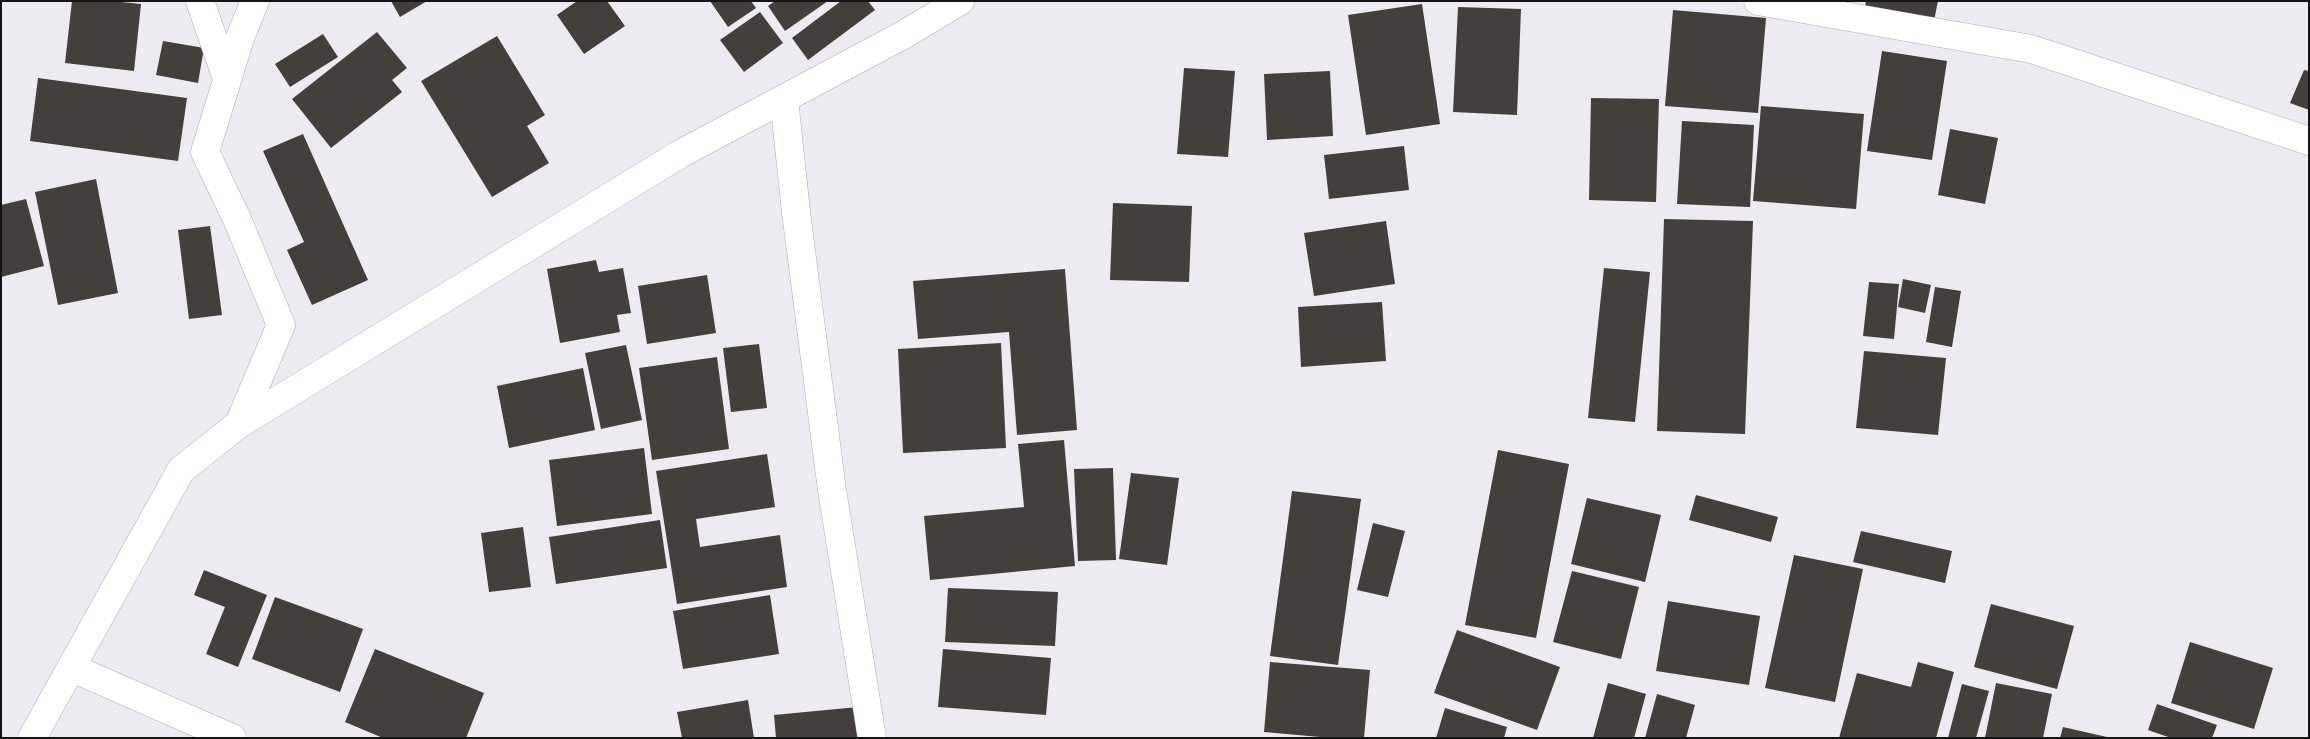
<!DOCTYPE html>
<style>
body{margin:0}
#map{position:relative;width:2310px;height:739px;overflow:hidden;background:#eeeaf1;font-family:Raleway,sans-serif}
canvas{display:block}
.frame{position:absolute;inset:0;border:2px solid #161417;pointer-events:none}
</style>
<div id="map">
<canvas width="2310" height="739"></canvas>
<div class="frame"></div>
</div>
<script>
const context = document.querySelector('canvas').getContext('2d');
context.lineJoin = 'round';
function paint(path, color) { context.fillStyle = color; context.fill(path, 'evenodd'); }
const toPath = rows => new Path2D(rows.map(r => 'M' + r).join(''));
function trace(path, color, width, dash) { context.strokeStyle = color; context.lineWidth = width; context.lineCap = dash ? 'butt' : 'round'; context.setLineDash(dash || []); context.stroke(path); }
const building = toPath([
 [72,1,112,1,141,4,134,71,65,63],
 [391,1,427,1,400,17],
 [577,1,607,1,625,26,584,54,557,15],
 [710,1,751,1,756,8,728,27],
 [775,1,828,1,785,31,768,6],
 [841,1,868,1,875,10,808,60,792,38],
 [1866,1,1938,1,1933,26,1864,13],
 [1422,4,1440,124,1366,135,1348,15],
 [1458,7,1521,9,1517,115,1453,112],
 [1673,10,1766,18,1758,113,1665,106],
 [760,12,783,43,744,72,720,40],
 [377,32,407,68,392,80,402,92,331,148,292,99],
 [323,34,338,57,290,87,275,64],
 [497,36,545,115,527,126,549,163,492,197,421,81],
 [163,41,204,48,198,83,156,75],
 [1882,51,1947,61,1932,160,1867,151],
 [1184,68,1235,71,1228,157,1177,154],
 [2304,70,2309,71,2309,110,2290,103],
 [1330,71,1333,136,1267,140,1264,74],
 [38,78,187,98,178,161,30,141],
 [1591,98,1659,99,1656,202,1589,200],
 [1761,106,1864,114,1856,209,1753,201],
 [1682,121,1754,125,1750,207,1677,204],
 [1950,129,1998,138,1985,204,1938,195],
 [303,134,368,280,312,305,287,250,304,242,263,151],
 [1404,146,1409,190,1329,199,1324,155],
 [96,179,118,293,58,305,35,192],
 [26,199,44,266,1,277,1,205],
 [1113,203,1192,206,1189,282,1110,280],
 [1664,219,1753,221,1745,434,1657,431],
 [1386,221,1395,284,1314,296,1304,233],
 [210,226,222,315,189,319,178,230],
 [596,260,599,272,623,268,631,313,617,315,620,332,560,343,547,269],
 [1604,268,1650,272,1635,422,1588,418],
 [1065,269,1077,430,1017,435,1009,332,918,339,913,281],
 [707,275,716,333,647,344,638,286],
 [1903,279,1931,285,1925,313,1898,307],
 [1869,282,1899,284,1894,339,1863,336],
 [1935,287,1961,291,1952,347,1926,342],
 [1382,302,1386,361,1301,367,1298,307],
 [1001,343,1006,448,903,453,898,349],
 [759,344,767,408,731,412,723,348],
 [626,345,642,420,601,429,585,353],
 [1864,351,1946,358,1938,435,1856,428],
 [717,357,729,449,652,460,639,368],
 [583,368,595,430,509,448,497,386],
 [1064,440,1075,566,930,580,924,516,1024,507,1018,444],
 [644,448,652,514,557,526,549,460],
 [1498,450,1569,464,1536,638,1465,625],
 [767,454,775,507,696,519,700,547,780,535,787,587,677,604,656,471],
 [1113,468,1116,560,1078,561,1074,469],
 [1131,473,1179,478,1167,565,1119,559],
 [1292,491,1361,499,1338,665,1270,656],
 [1696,495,1778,517,1771,542,1689,520],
 [1587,498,1661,515,1645,582,1571,564],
 [660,520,667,568,556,584,549,537],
 [1373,523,1405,531,1388,597,1357,590],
 [523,527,531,587,489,592,481,533],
 [1861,531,1952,551,1945,583,1853,562],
 [1794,555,1863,569,1835,702,1765,688],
 [204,570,267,595,238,667,206,654,225,607,194,595],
 [1572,571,1639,587,1621,659,1553,642],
 [948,588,1058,592,1055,646,945,642],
 [770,595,779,654,683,669,673,611],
 [275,597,363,629,340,692,252,659],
 [1668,601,1760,616,1749,685,1656,671],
 [1991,604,2074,626,2057,689,1974,667],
 [1457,630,1560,667,1537,730,1434,693],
 [2190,642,2273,668,2254,729,2171,703],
 [375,649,484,693,466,738,383,738,345,722],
 [943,649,1051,658,1046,715,938,707],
 [1270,662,1370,670,1364,738,1331,738,1264,732],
 [1918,662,1954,672,1936,738,1839,738,1857,673,1911,687],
 [1608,683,1646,694,1634,738,1593,738],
 [1996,683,2052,694,2043,738,1985,738],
 [1962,684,1989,691,1976,738,1948,738],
 [1657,694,1695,705,1686,738,1645,738],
 [748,700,754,738,682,738,677,712],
 [2157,704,2217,725,2212,738,2171,738,2148,730],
 [858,707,861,738,776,738,774,715],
 [1445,708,1507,727,1504,738,1436,738],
 [2063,727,2107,737,2107,738,2060,738]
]);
const street = toPath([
 [200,1,227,79],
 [1758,1,2031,49,2309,141],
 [784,99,796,212,832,490,872,738],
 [239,424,281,325,237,219,205,152,240,38,255,1],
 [72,668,232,738],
 [32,738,181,470,239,424,680,154,905,34,960,1]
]);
paint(building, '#443f3a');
trace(street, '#afabb2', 29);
trace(street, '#fff', 28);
</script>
